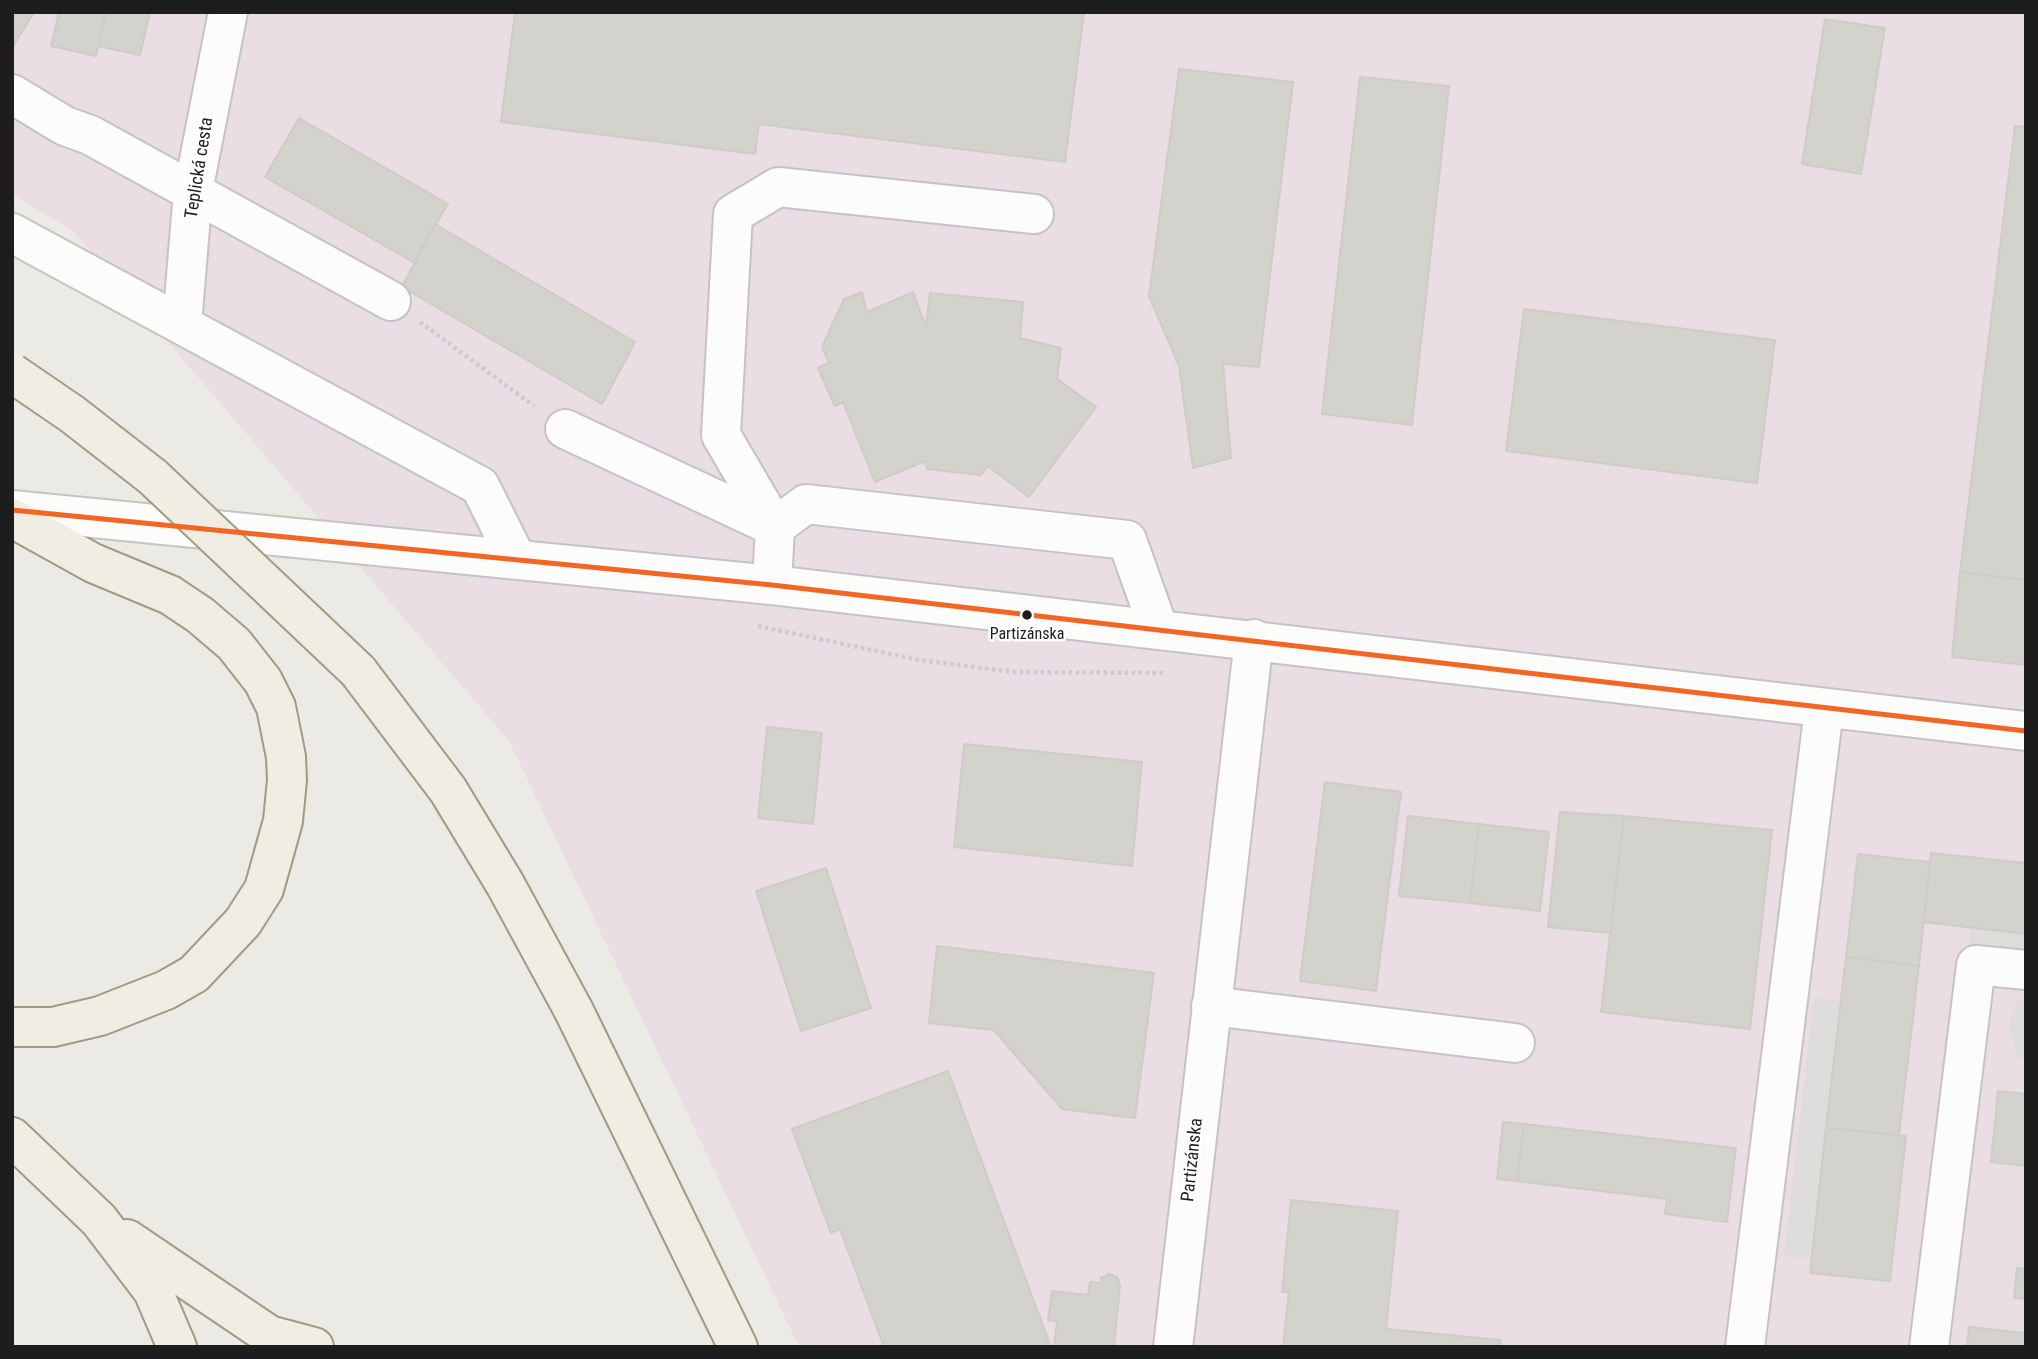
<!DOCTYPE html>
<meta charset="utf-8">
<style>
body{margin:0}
#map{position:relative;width:2038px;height:1359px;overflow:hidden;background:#eceae4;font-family:"Roboto Condensed",sans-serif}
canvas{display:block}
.frame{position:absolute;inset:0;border:14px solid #1d1d1d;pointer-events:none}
</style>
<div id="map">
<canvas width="2038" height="1359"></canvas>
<div class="frame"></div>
</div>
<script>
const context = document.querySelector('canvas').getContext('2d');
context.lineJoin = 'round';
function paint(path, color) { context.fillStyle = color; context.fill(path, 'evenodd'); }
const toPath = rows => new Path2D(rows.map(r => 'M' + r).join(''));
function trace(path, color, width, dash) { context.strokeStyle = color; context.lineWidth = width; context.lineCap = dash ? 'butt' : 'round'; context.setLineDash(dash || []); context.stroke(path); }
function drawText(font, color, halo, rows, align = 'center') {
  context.font = font + ' "Roboto Condensed",sans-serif'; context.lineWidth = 5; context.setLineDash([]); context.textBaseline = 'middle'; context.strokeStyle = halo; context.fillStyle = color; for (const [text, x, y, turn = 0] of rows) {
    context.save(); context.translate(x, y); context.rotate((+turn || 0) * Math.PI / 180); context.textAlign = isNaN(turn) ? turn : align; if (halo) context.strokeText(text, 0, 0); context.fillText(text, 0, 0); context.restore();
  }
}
const industrial = toPath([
 [12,12,2026,12,2026,1347,799,1347,509,741,74,232,12,194]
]);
const parking = toPath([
 [1971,927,2026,934,2026,966,1967,959],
 [1814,998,1841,1001,1811,1259,1784,1256],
 [2026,999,2026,1061,2016,1055,2009,1026,2015,1003]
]);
const building = toPath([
 [12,12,34,12,12,48,12,12],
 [59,12,106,12,96,56,51,46,59,12],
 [106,12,150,12,140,55,98,46,106,12],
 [515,12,1084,12,1065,162,759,124,755,154,501,122,515,12],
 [1825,19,1885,28,1861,174,1802,164,1825,19],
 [1179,69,1293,82,1259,367,1223,364,1231,458,1193,468,1179,366,1149,296,1179,69],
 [1360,77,1449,86,1412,425,1322,414,1360,77],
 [299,118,448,204,413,262,265,177,299,118],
 [2015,126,2026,127,2026,580,1960,572,2015,126],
 [435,224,635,342,602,404,402,287,435,224],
 [862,292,867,312,913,292,926,327,930,293,1023,302,1020,338,1061,348,1057,379,1096,407,1029,497,988,466,981,475,927,469,925,461,875,482,843,402,835,406,818,368,829,363,822,347,844,299,862,292],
 [1524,309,1775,340,1757,483,1506,451,1524,309],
 [1960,572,2026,580,2026,665,1952,657,1960,572],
 [767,727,822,733,813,824,758,818,767,727],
 [964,744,1142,762,1132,866,954,847,964,744],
 [1325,782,1401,792,1376,991,1300,981,1325,782],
 [1560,812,1624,816,1610,933,1548,927,1560,812],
 [1408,816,1479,824,1470,903,1399,896,1408,816],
 [1624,816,1772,830,1750,1029,1601,1012,1624,816],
 [1479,824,1549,832,1540,911,1470,903,1479,824],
 [1931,853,2026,863,2026,934,1924,922,1931,853],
 [1858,854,1930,862,1919,966,1846,957,1858,854],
 [826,868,871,1008,801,1031,756,891,826,868],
 [937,946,1154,973,1135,1118,1062,1109,994,1030,929,1023,937,946],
 [1846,957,1919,966,1899,1135,1826,1128,1846,957],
 [948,1071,1051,1347,884,1347,840,1229,831,1233,792,1129,948,1071],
 [1998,1091,2026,1094,2026,1166,1991,1162,1998,1091],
 [1503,1122,1524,1124,1517,1181,1497,1179,1503,1122],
 [1524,1124,1736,1148,1727,1222,1665,1214,1667,1199,1517,1181,1524,1124],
 [1826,1128,1906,1136,1890,1281,1810,1273,1826,1128],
 [1291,1200,1398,1211,1386,1329,1501,1340,1500,1347,1283,1347,1289,1292,1282,1292,1291,1200],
 [2017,1268,2026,1269,2026,1299,2014,1298,2017,1268],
 [1109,1274,1117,1277,1120,1285,1114,1347,1054,1347,1057,1321,1048,1320,1052,1291,1088,1295,1090,1282,1101,1283,1101,1278,1109,1274],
 [2026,1326,2026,1347,1967,1347,1969,1327,2025,1333,2026,1326]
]);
const path = toPath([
 [420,322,534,406],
 [758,626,919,660,1013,672,1165,673]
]);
const minor = toPath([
 [12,94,65,126,90,135,391,301],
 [12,233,480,486,517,560],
 [182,325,193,191,228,12],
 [565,429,775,527,806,504,1127,540,1159,630],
 [12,510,772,585,2026,731],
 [772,585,775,527,721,435,733,214,778,187,1034,214],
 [1211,1006,1515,1043],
 [1173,1347,1254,639],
 [1745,1347,1824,709],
 [1929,1347,1976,965,2026,970]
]);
const major = toPath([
 [12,518,93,563,170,595,200,615,234,644,263,681,276,707,286,757,287,780,283,821,264,889,243,922,194,974,166,990,100,1016,53,1027,12,1027],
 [358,671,448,790,505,884,574,1011,738,1347],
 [12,1137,99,1220,153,1291,177,1347],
 [127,1239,269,1335,314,1347]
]);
const majorBridge = toPath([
 [12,373,72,414,153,477,358,671]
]);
const bus1 = toPath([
 [12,510,772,585,2026,731]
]);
const markers = [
 [1027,615,6,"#1d1d1d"]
];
const busNames = [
 ["Partizánska",1027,635]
];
const streetNames = [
 ["Teplická cesta",200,168,-81],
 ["Partizánska",1193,1160,-84]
];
paint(industrial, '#eadde3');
paint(parking, '#dedddb');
paint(building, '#d4d2cd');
trace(building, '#cfccc5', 2);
trace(minor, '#c4c4c1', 42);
trace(major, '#a29b81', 42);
trace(path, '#d7c9c4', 4.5, [3.5, 3.5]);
trace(minor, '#fcfcfb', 38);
trace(major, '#f0ede3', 38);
trace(majorBridge, '#a29b81', 42, []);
trace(majorBridge, '#f0ede3', 38);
trace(bus1, '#f26522', 5);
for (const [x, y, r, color] of markers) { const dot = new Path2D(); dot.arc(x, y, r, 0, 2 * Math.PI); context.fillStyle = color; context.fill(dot); trace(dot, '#fff', 2.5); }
drawText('16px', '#1d1d1d', '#fff', busNames);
drawText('18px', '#1d1d1d', '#fff', streetNames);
</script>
